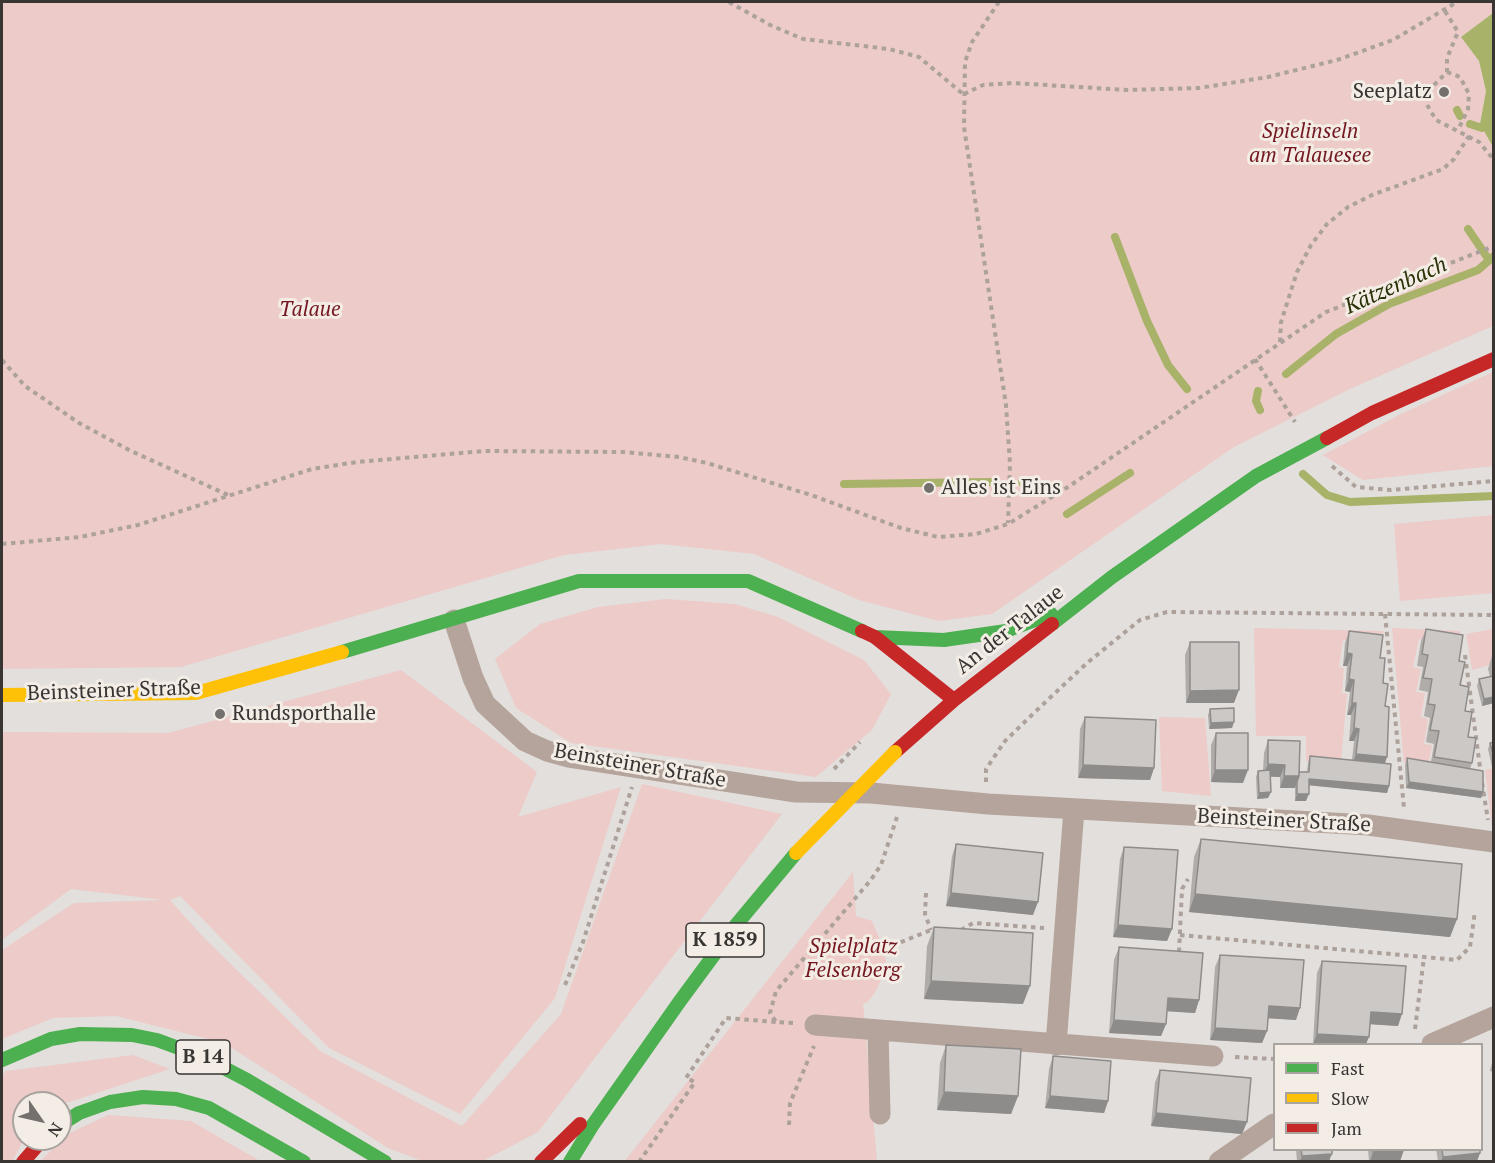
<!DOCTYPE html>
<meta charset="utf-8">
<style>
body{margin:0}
#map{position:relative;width:1495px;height:1163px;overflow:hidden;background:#e3dfdc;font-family:"PT Serif",serif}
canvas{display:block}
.frame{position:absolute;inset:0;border:3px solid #383533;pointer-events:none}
.legend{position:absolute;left:1273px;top:1043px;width:210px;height:108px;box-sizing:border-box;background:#f3ede6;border:2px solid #a8a39e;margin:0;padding:8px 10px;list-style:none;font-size:18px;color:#383533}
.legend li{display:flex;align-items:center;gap:12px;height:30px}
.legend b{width:30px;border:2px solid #a8a39e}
.north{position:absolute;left:12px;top:1091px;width:60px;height:60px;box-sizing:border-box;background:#f3ede6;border:2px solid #a8a39e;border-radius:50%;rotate:124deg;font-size:16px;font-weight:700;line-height:24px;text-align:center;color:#383533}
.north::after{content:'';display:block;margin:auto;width:21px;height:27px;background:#74706e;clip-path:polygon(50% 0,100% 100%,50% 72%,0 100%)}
</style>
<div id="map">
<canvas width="1495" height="1163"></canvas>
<div class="frame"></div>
<ul class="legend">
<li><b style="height:8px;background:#4caf50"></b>Fast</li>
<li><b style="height:8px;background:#ffc107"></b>Slow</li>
<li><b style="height:8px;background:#c62828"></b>Jam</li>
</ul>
<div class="north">N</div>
</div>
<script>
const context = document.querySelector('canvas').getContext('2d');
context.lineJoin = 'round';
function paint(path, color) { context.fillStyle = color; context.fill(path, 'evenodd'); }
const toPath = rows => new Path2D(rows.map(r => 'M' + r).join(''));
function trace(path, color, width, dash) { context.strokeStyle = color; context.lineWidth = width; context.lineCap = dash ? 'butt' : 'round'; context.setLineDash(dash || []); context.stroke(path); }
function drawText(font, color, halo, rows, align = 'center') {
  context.font = font + ' "PT Serif",serif'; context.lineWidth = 6; context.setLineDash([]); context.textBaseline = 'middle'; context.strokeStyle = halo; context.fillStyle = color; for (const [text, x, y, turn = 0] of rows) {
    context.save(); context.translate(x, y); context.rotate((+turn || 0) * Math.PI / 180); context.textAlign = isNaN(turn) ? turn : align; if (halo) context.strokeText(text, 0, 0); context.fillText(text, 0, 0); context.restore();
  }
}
const green = toPath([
 [2,2,1493,2,1493,13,1461,37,1479,61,1486,91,1480,124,1493,147,1493,326,1350,389,1234,447,992,614,939,621,859,600,754,554,661,544,564,555,181,667,2,669],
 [1493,372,1493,466,1363,480,1323,455,1401,414],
 [1493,515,1493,593,1400,601,1394,524],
 [666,599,735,604,778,617,864,660,891,694,872,730,816,777,571,743,516,708,495,659,540,624,598,607],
 [1254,628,1383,631,1383,644,1343,640,1339,667,1344,668,1342,693,1347,694,1341,762,1306,761,1306,736,1256,736],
 [1392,628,1460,631,1460,644,1419,639,1413,667,1421,669,1416,692,1425,693,1421,717,1428,719,1424,744,1432,745,1428,767,1404,763],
 [1493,629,1493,664,1472,670,1466,634],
 [401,670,537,772,518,817,621,787,555,998,460,1114,329,1048,180,896,170,900,204,938,320,1051,462,1126,561,1014,642,784,782,814,538,1132,483,1161,422,1161,388,1148,224,1043,116,1016,53,1018,2,1039,2,950,74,903,164,900,71,889,2,940,2,732,168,733],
 [1159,717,1205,718,1211,796,1162,791],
 [1493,768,1494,827,1492,827,1485,770],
 [853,872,856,916,872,921,883,947,887,966,876,991,867,1003,863,1003,877,1161,624,1162],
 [133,1055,170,1069,60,1105,60,1103,24,1103,24,1139,12,1162,2,1161,2,1075,6,1071],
 [108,1115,191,1121,260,1161,39,1162,70,1133]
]);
const water = toPath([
 [1493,13,1493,147,1480,124,1486,91,1479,61,1461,37]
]);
const stream = toPath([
 [1457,110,1460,116],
 [1470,124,1482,128],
 [1468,229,1489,260],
 [1115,237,1147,321,1168,365,1187,389],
 [1286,374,1336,334,1389,304,1478,270,1494,256],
 [1258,391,1256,401,1260,410],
 [1303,474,1327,495,1350,502,1494,496],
 [1022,482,1027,490,1036,492,1043,490],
 [844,484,992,482],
 [1067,514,1130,473]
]);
const path = toPath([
 [729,2,770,25,803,39,889,49,919,57,963,94],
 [999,2,972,42,965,62,964,127,1006,405,1010,463,1008,523],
 [1445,11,1458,32,1447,58,1447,72,1429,90,1426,103,1436,120,1479,142,1494,160],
 [1447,72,1460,77,1469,94,1468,109,1458,130],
 [964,94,983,85,1013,83,1127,90,1199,88,1268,77,1337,60,1393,40,1457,2],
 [1280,342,1281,322,1297,272,1311,245,1327,224,1348,207,1372,195,1443,169,1454,159,1469,136],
 [1255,359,1295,422],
 [2,360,25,386,79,423,131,451,228,495],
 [1332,466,1356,487,1391,490,1494,481],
 [2,544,80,537,138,525,312,469,357,462,484,451,623,452,679,457,707,463,811,495,901,528,938,537,976,534,1008,524,1068,487,1326,312,1494,246],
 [1385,614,1404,808],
 [1465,655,1481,775],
 [834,769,860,742],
 [986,782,986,769,1005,741,1036,711,1087,663,1140,620,1167,612,1494,615],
 [1482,783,1488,820],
 [926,893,925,914,931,930],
 [961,930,973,923,1044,928],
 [1180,935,1457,960,1470,947,1475,911],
 [884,949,931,930,936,930],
 [1179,952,1182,889,1188,879],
 [565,985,583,942,632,787],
 [793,1023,776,1022,770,1013,776,991,870,881,881,865,897,817],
 [1415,1029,1424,957],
 [1235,1057,1274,1059],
 [789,1125,790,1103,814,1046],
 [639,1162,695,1082,686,1078,726,1018,776,1022]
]);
const street = toPath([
 [454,620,473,678,485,704,525,741,547,751,569,757,796,792,871,793,988,804,1368,825,1494,842],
 [815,1025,1213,1056],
 [878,1030,880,1114],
 [1432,1044,1494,1017],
 [1056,1045,1074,809],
 [1219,1162,1274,1124]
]);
const fast = toPath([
 [1052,624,1112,577,1256,476,1327,438],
 [875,637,944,640,1006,631,1051,614],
 [342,652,579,581,748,581,862,631],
 [2,1060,51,1039,80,1034,132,1035,157,1040,203,1057,247,1080,385,1162],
 [60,1125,79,1113,110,1102,143,1097,176,1099,209,1108,304,1162],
 [570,1162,592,1126,680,1001,736,925,796,853]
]);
const slow = toPath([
 [2,695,196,693,342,652]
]);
const jam = toPath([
 [1327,438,1372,413,1494,359],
 [862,631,875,637,954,700,1052,624],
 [895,752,954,700],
 [23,1162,43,1139],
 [541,1162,580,1124]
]);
const slowBridge = toPath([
 [796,853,895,752]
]);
const wall = toPath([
 [1426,629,1459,661,1460,685,1465,711,1468,737,1472,763,1470,769,1483,792,1481,798,1406,788,1405,765,1407,758,1431,762,1434,744,1426,742,1430,718,1424,716,1428,692,1419,690,1423,667,1417,666,1421,641],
 [1349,631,1380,658,1385,706,1385,763,1389,786,1387,793,1309,785,1306,801,1295,801,1295,788,1280,788,1280,777,1270,777,1268,798,1257,799,1256,777,1258,771,1263,771,1264,753,1268,740,1299,772,1307,772,1308,763,1310,756,1352,760,1354,741,1349,741,1351,715,1347,715,1350,692,1345,691,1347,666,1343,666,1345,643],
 [1190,642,1234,703,1186,703,1185,655],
 [1492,656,1494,661,1494,703,1482,706,1477,686,1479,679,1490,677,1488,669],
 [1210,709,1232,728,1209,729,1208,715],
 [1085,717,1154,768,1150,780,1078,778,1080,729],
 [1216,733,1243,783,1211,782,1211,745],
 [1494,742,1494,767,1492,767,1488,749,1490,743],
 [1201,839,1457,919,1450,937,1189,912,1194,857],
 [956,844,1033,915,946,906,952,856],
 [1124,847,1172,929,1167,941,1113,937,1120,859],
 [934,927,1023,1004,924,999,927,946],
 [1119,947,1199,1000,1195,1013,1167,1011,1166,1024,1161,1036,1109,1033,1114,960],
 [1220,955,1296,1020,1268,1018,1267,1031,1262,1043,1210,1040,1215,967],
 [1322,961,1398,1026,1370,1024,1366,1044,1313,1044,1317,973],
 [946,1045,1018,1096,1011,1114,937,1110,940,1063],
 [1494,1055,1494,1072,1490,1071],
 [1053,1056,1108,1101,1104,1113,1045,1108,1049,1069],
 [1160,1070,1247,1122,1242,1134,1151,1126,1155,1082],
 [1296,1149,1332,1149,1329,1161,1297,1161],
 [1368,1149,1404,1149,1400,1161,1369,1161],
 [1436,1149,1480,1149,1480,1153,1477,1161,1438,1161]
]);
const shadedWall = toPath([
 [1347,653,1352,654,1347,666,1343,666],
 [1349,679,1354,680,1350,692,1345,691],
 [1239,690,1234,703,1186,703,1190,691],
 [1494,697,1494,703,1482,706,1484,699],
 [1352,703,1356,703,1351,715,1347,715],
 [1234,722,1232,728,1209,729,1211,723],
 [1354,728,1359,729,1354,741,1349,741],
 [1356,754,1387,757,1383,769,1351,767],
 [1268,764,1285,765,1280,777,1263,776],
 [1083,765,1154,768,1150,780,1078,778],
 [1215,770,1248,770,1243,783,1211,782],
 [1284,776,1299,776,1295,788,1280,788],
 [1309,779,1389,786,1387,793,1306,785],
 [1409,782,1483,792,1481,798,1406,788],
 [1271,792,1268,798,1257,799,1259,793],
 [1297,794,1309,794,1306,801,1295,801],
 [951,893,1038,902,1033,915,946,906],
 [1195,894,1457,919,1450,937,1189,912],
 [1118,925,1172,929,1167,941,1113,937],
 [931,981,1030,986,1023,1004,924,999],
 [1168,998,1199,1000,1195,1013,1163,1011],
 [1269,1006,1300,1008,1296,1020,1264,1018],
 [1371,1012,1402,1014,1398,1026,1366,1024],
 [1114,1020,1166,1024,1161,1036,1109,1033],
 [1215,1028,1267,1031,1262,1043,1210,1040],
 [1317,1034,1369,1037,1366,1044,1313,1044],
 [944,1092,1018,1096,1011,1114,937,1110],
 [1050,1096,1108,1101,1104,1113,1045,1108],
 [1156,1113,1247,1122,1242,1134,1151,1126],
 [1404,1150,1400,1161,1370,1161,1373,1152],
 [1480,1153,1477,1161,1441,1161,1443,1157],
 [1332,1154,1329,1161,1300,1161,1302,1156]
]);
const building = toPath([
 [1426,629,1463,635,1459,661,1465,662,1460,685,1469,687,1465,711,1472,712,1468,737,1476,738,1472,763,1434,757,1439,731,1430,730,1435,705,1428,704,1432,679,1423,678,1428,655,1422,654,1426,629],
 [1349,631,1383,635,1380,658,1385,658,1383,683,1388,684,1385,706,1389,707,1387,757,1356,754,1359,729,1354,728,1356,703,1352,703,1354,680,1349,679,1352,654,1347,653,1349,631],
 [1190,642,1239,642,1239,690,1190,691,1190,642],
 [1493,676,1494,697,1484,699,1479,679,1493,676],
 [1234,708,1234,722,1211,723,1210,709,1234,708],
 [1085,717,1156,720,1154,768,1083,765,1085,717],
 [1216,733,1248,733,1248,770,1215,770,1216,733],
 [1268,740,1300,741,1299,776,1284,776,1285,765,1268,764,1268,740],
 [1494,742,1494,757,1490,743,1494,742],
 [1310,756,1391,764,1389,786,1309,779,1309,794,1297,794,1297,782,1299,776,1299,772,1309,772,1310,756],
 [1407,758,1483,771,1483,792,1409,782,1407,758],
 [1270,770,1271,792,1259,793,1258,771,1270,770],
 [1201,839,1462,864,1457,919,1195,894,1201,839],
 [956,844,1043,853,1038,902,951,893,956,844],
 [1124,847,1178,850,1172,929,1118,925,1124,847],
 [934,927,1033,933,1030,986,931,981,934,927],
 [1119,947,1203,953,1199,1000,1168,998,1166,1024,1114,1020,1119,947],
 [1220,955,1304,960,1300,1008,1269,1006,1267,1031,1215,1028,1220,955],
 [1322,961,1406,966,1402,1014,1371,1012,1369,1037,1317,1034,1322,961],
 [946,1045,1021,1049,1018,1096,944,1092,946,1045],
 [1053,1056,1111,1061,1108,1101,1050,1096,1053,1056],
 [1160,1070,1251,1078,1247,1122,1156,1113,1160,1070],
 [1301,1149,1332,1149,1332,1154,1302,1156,1301,1149],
 [1373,1149,1404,1149,1404,1150,1373,1152,1373,1149],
 [1442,1149,1480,1149,1480,1153,1443,1157,1442,1149]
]);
const markers = [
 [1444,92,6,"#74706e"],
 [929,488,6,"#74706e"],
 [220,714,6,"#74706e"]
];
const shields = [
 [725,940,78],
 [203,1057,54]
];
const shieldNames = [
 ["K 1859",725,940],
 ["B 14",203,1057]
];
const poiNames = [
 ["Seeplatz",1432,92,"right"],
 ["Alles ist Eins",941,488],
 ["Rundsporthalle",232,714]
];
const parkNames = [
 ["Spielinseln",1310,132],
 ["am Talauesee",1310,156],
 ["Talaue",310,310],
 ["Spielplatz",853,947],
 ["Felsenberg",853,971]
];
const streetNames = [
 ["An der Talaue",1010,630,-38],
 ["Beinsteiner Straße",114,691,-2],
 ["Beinsteiner Straße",640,766,10],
 ["Beinsteiner Straße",1284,821,3]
];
const waterNames = [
 ["Kätzenbach",1396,286,-24]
];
paint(green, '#eccbc9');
paint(water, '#a8b269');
trace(stream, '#a8b269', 8);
trace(path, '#aca29b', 4, [4.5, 4.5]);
trace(street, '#b4a49b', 21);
trace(fast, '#4caf50', 14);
trace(slow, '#ffc107', 14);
trace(jam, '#c62828', 14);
trace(slowBridge, '#ffc107', 14);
paint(wall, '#afaca9');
paint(shadedWall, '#8e8c8a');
paint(building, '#cbc8c5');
trace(building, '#8e8c8a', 1.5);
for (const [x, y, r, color] of markers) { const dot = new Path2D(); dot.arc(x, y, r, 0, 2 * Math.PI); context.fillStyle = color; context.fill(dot); trace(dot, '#f3ede6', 2); }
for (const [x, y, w] of shields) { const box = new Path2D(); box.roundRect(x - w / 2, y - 17, w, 34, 4.5); context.fillStyle = '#f3ede6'; context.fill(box); trace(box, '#383533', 1.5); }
drawText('bold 20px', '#383533', null, shieldNames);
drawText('21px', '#383533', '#f3ede6', poiNames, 'left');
drawText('italic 21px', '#741720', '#f3ede6', parkNames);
drawText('21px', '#383533', '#f3ede6', streetNames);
drawText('italic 22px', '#2b3106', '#f3ede6', waterNames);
</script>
